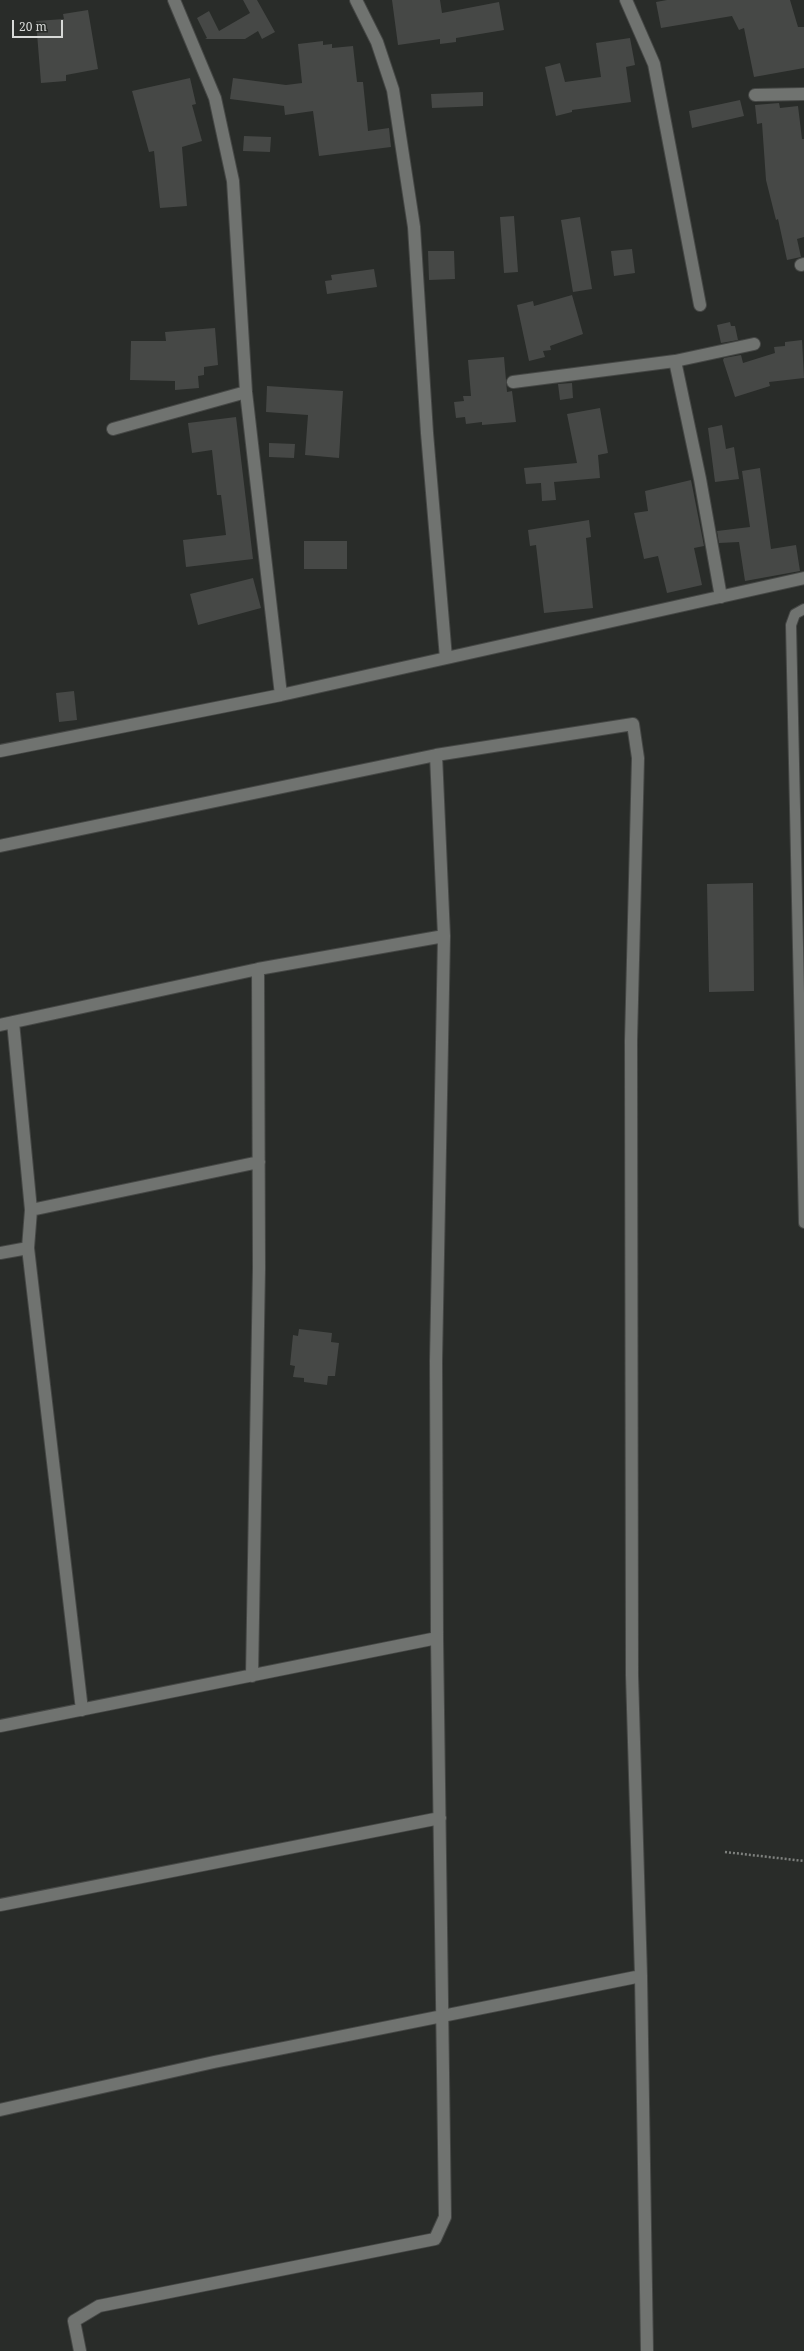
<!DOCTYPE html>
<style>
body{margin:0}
#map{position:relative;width:804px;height:2351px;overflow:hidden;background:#292c29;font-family:"Noto Serif",serif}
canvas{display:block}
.scale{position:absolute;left:12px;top:20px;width:51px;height:18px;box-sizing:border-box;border:2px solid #d7d9d7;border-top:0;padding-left:5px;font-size:12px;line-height:14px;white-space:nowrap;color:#d7d9d7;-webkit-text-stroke:3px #292c29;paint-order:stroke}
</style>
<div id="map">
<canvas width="804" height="2351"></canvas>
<div class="scale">20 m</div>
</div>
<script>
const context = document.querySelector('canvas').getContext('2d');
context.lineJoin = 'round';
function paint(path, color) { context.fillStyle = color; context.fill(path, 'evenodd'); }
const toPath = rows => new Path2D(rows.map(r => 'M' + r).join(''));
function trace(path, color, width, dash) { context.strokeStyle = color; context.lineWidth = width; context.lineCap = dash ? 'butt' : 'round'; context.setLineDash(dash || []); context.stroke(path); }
const building = toPath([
 [243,0,257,0,275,32,262,39,258,31,245,39,205,39,207,38,197,18,209,11,219,31,250,13],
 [392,0,440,0,442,13,499,2,504,30,456,38,456,42,440,44,440,39,398,45],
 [667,0,790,0,798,27,804,27,804,68,754,77,744,28,739,30,732,16,661,28,656,2],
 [88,10,98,69,66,75,66,81,41,83,36,21,64,19,63,14],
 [630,38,635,65,626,67,631,102,572,110,572,112,556,116,545,67,560,63,565,82,601,77,596,43],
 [323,41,323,45,332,44,332,48,353,46,357,82,363,82,368,131,389,128,391,147,319,156,313,111,285,115,284,106,230,99,233,78,286,85,302,83,298,44],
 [190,78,196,104,192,105,202,141,182,147,187,206,160,208,154,151,149,152,132,91],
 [483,92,483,106,432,108,431,94],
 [740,100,744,116,692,128,689,111],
 [779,103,780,108,798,106,802,139,804,139,804,237,797,239,801,257,787,260,778,219,776,220,766,180,762,123,757,124,755,105],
 [244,136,271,137,270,152,243,151],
 [514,216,518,272,504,273,500,217],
 [580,217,592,289,573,292,561,220],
 [632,249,635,273,614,276,611,251],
 [428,251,454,251,455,279,429,280],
 [374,269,377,287,327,294,325,281,332,280,331,275],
 [572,295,583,334,550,346,551,350,543,351,545,357,529,361,517,305,533,301,534,306],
 [730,322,731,326,735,326,738,340,721,343,717,325],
 [215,328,218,365,204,367,204,375,198,376,199,388,175,390,175,381,130,380,131,341,166,341,165,332],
 [802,340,804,378,769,382,770,386,735,397,723,360,724,358,741,355,743,363,775,353,774,347,785,346,785,342],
 [504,357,507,392,512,391,516,422,482,425,482,422,466,424,465,417,456,418,454,402,464,401,463,396,471,396,468,360],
 [572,383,573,398,560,400,558,384],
 [267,386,343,391,339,458,305,455,308,415,266,412],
 [600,408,608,453,598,455,600,478,554,482,556,500,542,501,541,483,526,484,524,468,577,463,567,414],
 [236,417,253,559,186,567,183,540,226,535,221,495,217,495,212,450,192,453,188,423],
 [722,425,726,449,734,447,739,479,715,482,708,428],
 [269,443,295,444,294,458,269,457],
 [760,468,771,549,796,545,800,571,745,581,739,542,719,543,717,531,750,527,742,471],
 [691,480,704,546,694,548,702,585,667,593,658,556,644,559,634,513,648,511,645,491],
 [589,520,591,537,586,538,593,608,544,613,536,545,530,546,528,530],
 [304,541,347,541,347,569,304,569],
 [253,578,261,608,198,625,190,594],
 [74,691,77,720,59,722,56,693],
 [753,883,754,991,709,992,707,884],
 [299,1329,332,1333,331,1342,339,1343,335,1376,328,1376,327,1385,304,1382,304,1378,293,1377,295,1366,290,1365,293,1335,298,1336]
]);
const path = toPath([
 [725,1852,804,1861]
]);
const lane = toPath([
 [804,609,795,614,791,625,804,1223]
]);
const street = toPath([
 [174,0,215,98,233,181,246,392,281,695],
 [356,0,377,42,393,90,414,227,427,433,446,658],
 [626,0,654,64,700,305],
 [755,95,804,94],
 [801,265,804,264],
 [675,361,754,344],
 [513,382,675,361,700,479,721,597],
 [113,429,246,392],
 [0,751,281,695,804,578],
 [436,755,444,936],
 [0,846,436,755,633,724,638,758,631,1041,632,1675,641,1976],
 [13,1022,31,1210],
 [0,1025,258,969,444,936,436,1361,437,1638,445,2217,435,2239,99,2306,74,2321,80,2351],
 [0,1253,28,1248],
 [252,1676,259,1268,258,969],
 [82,1710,28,1248,31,1210,259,1162],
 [0,1726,437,1638],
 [0,1905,440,1818],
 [0,2110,214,2062,641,1976,647,2351]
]);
paint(building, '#464846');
trace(lane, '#454745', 12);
trace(street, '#454745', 14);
trace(path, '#7e817e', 2.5, [2, 2]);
trace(lane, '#707370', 10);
trace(street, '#707370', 12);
</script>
